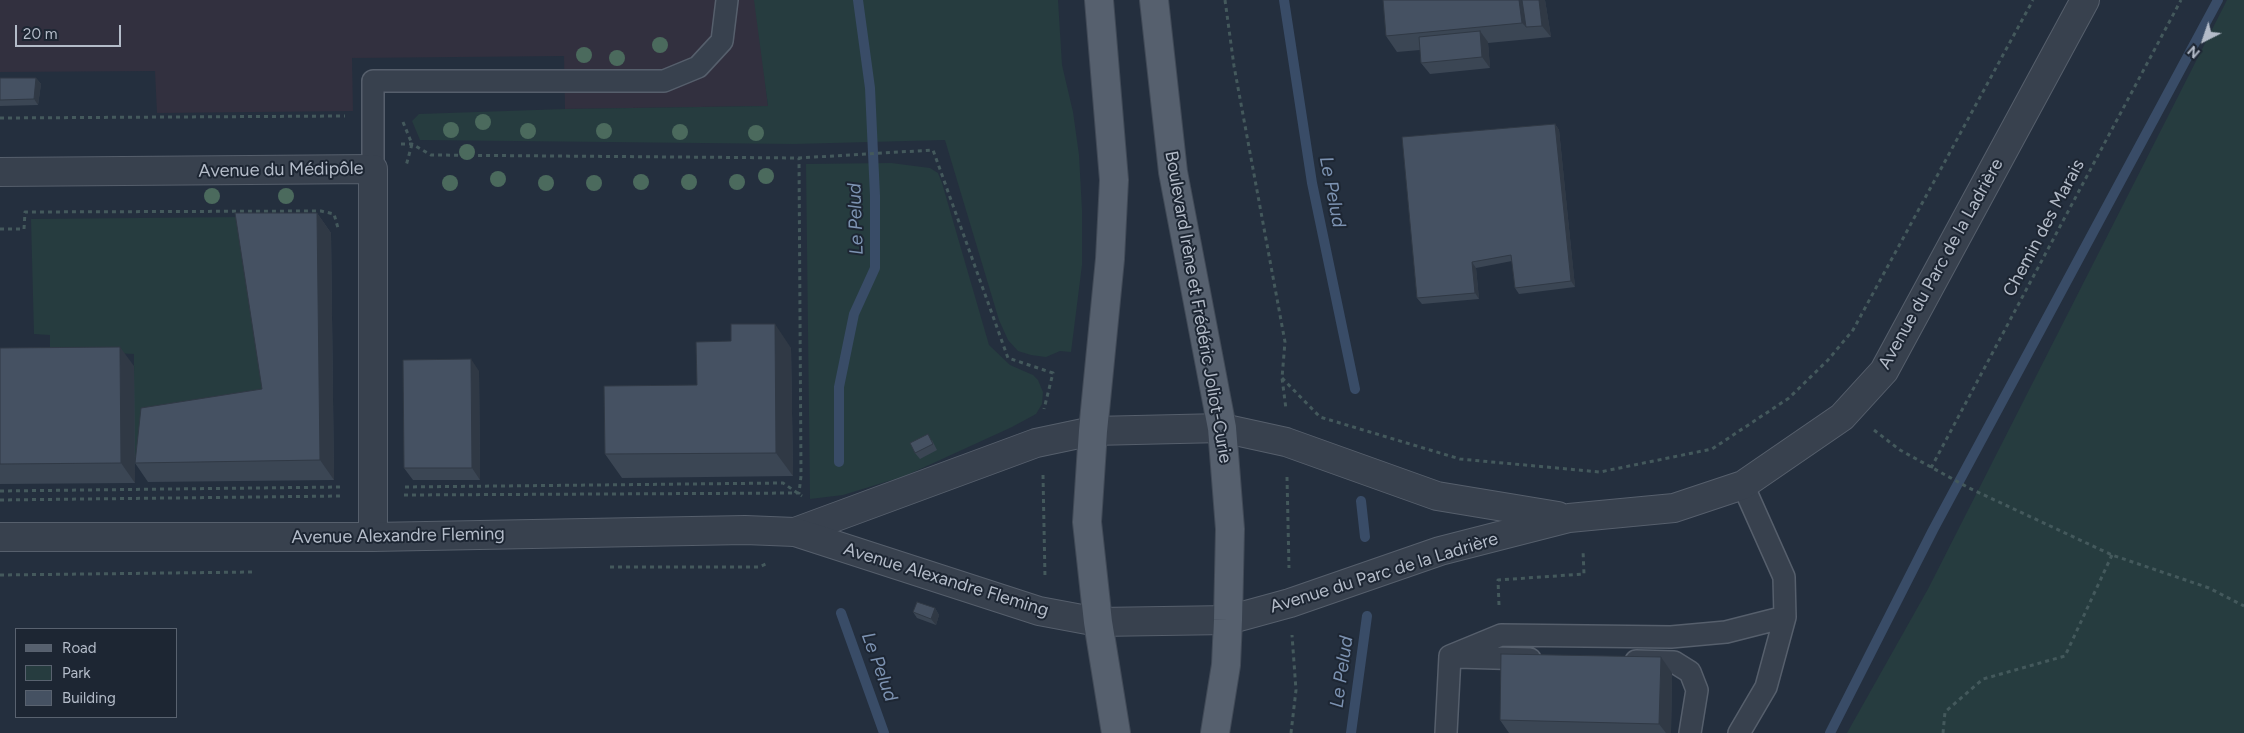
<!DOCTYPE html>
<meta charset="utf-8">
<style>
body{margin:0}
#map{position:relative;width:2244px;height:733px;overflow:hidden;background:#242f3e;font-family:Figtree,sans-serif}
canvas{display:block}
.legend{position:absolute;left:15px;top:628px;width:162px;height:90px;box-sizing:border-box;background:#1d2633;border:1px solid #59626f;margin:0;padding:6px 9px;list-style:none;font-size:15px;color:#b4bcc9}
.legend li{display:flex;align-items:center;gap:10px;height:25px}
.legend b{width:25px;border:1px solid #59626f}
.north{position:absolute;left:2179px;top:15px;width:50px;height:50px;-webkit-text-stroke:4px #1d2633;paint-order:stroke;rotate:221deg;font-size:14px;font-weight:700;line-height:20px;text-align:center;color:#b4bcc9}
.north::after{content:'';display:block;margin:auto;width:18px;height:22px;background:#b4bcc9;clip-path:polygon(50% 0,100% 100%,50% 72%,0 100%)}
.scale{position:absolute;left:15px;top:25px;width:106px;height:22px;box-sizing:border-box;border:2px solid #b4bcc9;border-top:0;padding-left:6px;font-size:15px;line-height:18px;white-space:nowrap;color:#b4bcc9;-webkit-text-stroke:4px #1d2633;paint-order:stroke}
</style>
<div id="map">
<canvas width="2244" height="733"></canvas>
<ul class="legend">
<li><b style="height:6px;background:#56606e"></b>Road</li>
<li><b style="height:14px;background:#263c3f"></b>Park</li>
<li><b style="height:14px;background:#455162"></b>Building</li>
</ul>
<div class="north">N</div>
<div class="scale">20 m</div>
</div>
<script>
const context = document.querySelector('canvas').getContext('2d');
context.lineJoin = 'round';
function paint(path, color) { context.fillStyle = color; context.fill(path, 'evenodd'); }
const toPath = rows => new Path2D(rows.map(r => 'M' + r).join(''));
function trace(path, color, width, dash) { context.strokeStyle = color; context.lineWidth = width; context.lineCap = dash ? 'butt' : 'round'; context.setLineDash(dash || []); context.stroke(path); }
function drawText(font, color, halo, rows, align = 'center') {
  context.font = font + ' Figtree,sans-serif'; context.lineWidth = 4; context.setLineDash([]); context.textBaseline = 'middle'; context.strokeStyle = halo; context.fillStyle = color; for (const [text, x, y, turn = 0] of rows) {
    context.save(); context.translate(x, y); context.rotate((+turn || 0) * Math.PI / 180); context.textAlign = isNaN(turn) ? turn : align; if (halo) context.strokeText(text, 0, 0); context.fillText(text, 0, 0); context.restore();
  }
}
const medical = toPath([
 [0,0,756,0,768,106,565,109,564,56,352,58,353,111,157,113,155,71,0,72]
]);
const green = toPath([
 [754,0,1058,0,1062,65,1073,112,1079,155,1082,210,1082,265,1071,352,1060,351,1046,357,1031,355,1018,351,1008,340,999,320,945,140,794,144,420,140,412,121,419,114,565,109,768,106],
 [2227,0,2244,0,2244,733,1847,733,1928,589],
 [891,163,930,168,938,173,942,183,989,345,1010,365,1033,375,1038,380,1043,392,1042,404,1036,414,1012,427,905,476,843,495,810,499,806,164],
 [246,217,276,409,151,460,134,457,134,354,50,350,50,335,34,334,31,219]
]);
const stream = toPath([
 [1284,0,1312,183,1355,389],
 [839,462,839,387,854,314,875,268,875,196,870,88,858,0],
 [1361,501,1365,537],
 [841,613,884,733],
 [1351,733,1367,616],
 [1830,733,1933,530,2218,0]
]);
const path = toPath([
 [1225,0,1234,66,1285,342,1282,378,1286,409],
 [0,118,345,116],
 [403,122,412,144,406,166],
 [401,144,412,144,431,155,799,158,933,150,1008,358,1053,373,1044,409],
 [0,229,24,229,25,212,321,211,334,214,338,228],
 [1282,378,1320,417,1460,459,1600,472,1712,449,1789,398,1828,360,1853,330,2033,0],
 [1874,430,1900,450,1969,488,2112,555,2209,588,2244,606],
 [1931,468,2181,0],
 [1043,475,1045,578],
 [1287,477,1289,568],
 [405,487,783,483,802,496],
 [0,491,340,487],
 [404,495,799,493,801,476,799,158],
 [0,500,340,496],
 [610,567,759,567,766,564],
 [0,575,254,572],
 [1499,605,1498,580,1584,574,1583,550],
 [1291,733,1296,690,1292,635],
 [1943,733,1945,712,1983,679,2065,656,2112,555]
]);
const service = toPath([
 [373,169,373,81,664,81,698,67,722,41,727,0],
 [1458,657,1530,659],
 [1636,661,1674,662,1690,672,1697,690,1690,733],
 [1446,733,1450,656,1501,635,1671,637,1726,632,1785,617],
 [1739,733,1766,687,1785,617,1784,577,1743,485]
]);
const minor = toPath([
 [0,172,373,169,373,537],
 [795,532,1036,443,1093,431,1222,428],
 [1098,622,1228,620]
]);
const tertiary = toPath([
 [1222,428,1286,442,1437,496,1558,516],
 [0,537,373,537,745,530,795,532,1039,611,1098,622],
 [1228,620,1290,603,1440,551,1569,518,1674,508,1743,485,1842,417,1884,371,2085,0]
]);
const primary = toPath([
 [1099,0,1114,180,1110,259,1093,431,1087,522,1098,622,1116,733],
 [1154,0,1173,172,1222,428,1230,529,1228,620,1226,665,1215,733]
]);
const trees = [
 [660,45],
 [584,55],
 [617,58],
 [483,122],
 [451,130],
 [528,131],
 [604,131],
 [680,132],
 [756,133],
 [467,152],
 [766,176],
 [498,179],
 [641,182],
 [689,182],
 [737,182],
 [450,183],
 [546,183],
 [594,183],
 [212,196],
 [286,196]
];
const wall = toPath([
 [1545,0,1551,37,1488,43,1490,68,1430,74,1421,63,1420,50,1397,52,1386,36],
 [0,78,36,78,41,84,38,105,0,106],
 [1555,124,1559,130,1575,287,1519,294,1515,288,1512,261,1476,268,1479,299,1422,304,1417,298],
 [317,213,331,233,334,480,148,482,135,463,262,389],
 [0,348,134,366,135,483,0,484],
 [791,348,793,476,622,478,605,454,697,385],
 [479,371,480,480,413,480,404,468],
 [932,440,937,450,920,459,915,453],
 [935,608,939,615,936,625,917,618,913,612],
 [1672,673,1671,733,1509,733,1500,720]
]);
const shadedWall = toPath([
 [1519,0,1529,0,1526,27,1522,23],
 [1539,0,1545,0,1551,37,1542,26],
 [1480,31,1488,42,1490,68,1482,57],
 [36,78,41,84,38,105,34,99],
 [1555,124,1559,130,1575,287,1571,281],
 [317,213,331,233,334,480,320,460],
 [1472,262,1476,268,1479,299,1475,293],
 [775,324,791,348,793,476,776,453],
 [120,347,134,366,135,483,121,463],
 [471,359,479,371,480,480,472,468],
 [935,608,939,615,936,625,931,619],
 [1661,657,1672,673,1671,733,1666,733,1659,724]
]);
const building = toPath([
 [1383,0,1519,0,1522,23,1386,36,1383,0],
 [1522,0,1539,0,1542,26,1526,27,1522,0],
 [1480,31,1482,57,1421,63,1419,37,1480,31],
 [0,78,36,78,34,99,0,100,0,78],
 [1555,124,1571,281,1515,288,1511,255,1472,262,1475,293,1417,298,1402,137,1555,124],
 [235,213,317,213,320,460,135,463,141,408,262,389,235,213],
 [731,324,775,324,776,453,605,454,604,386,697,385,696,342,731,341,731,324],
 [120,347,121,463,0,464,0,348,120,347],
 [471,359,472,468,404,468,403,360,471,359],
 [928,434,933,444,915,453,910,443,928,434],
 [917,602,935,608,931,619,913,612,917,602],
 [1501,654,1661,657,1659,724,1500,720,1501,654]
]);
const streetNames = [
 ["Avenue du Médipôle",281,170,-1],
 ["Chemin des Marais",2044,228,-62],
 ["Avenue du Parc de la Ladrière",1941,264,-61],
 ["Boulevard Irène et Frédéric Joliot-Curie",1198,307,80],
 ["Avenue Alexandre Fleming",398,536,-1],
 ["Avenue du Parc de la Ladrière",1384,573,-17],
 ["Avenue Alexandre Fleming",946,580,17]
];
const waterNames = [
 ["Le Pelud",1332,192,79],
 ["Le Pelud",856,219,-92],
 ["Le Pelud",879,667,70],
 ["Le Pelud",1342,672,-82]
];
paint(medical, '#32303f');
paint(green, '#263c3f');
trace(stream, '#394c67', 10);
trace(service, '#565f6c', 24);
trace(minor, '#565f6c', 30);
trace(tertiary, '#565f6c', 30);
trace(primary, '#414a57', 30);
trace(path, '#44595c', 3, [4, 4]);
trace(service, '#38414e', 21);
trace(minor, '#38414e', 28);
trace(tertiary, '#38414e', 28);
trace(primary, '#56606e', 28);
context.fillStyle = '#4b6a5d';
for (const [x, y] of trees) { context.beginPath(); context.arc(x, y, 8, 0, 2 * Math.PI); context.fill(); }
paint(wall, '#3b4654');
paint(shadedWall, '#303945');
paint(building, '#455162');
trace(building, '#303945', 1);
drawText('18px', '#b4bcc9', '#1d2633', streetNames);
drawText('italic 19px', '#7c92b1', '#1d2633', waterNames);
</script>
